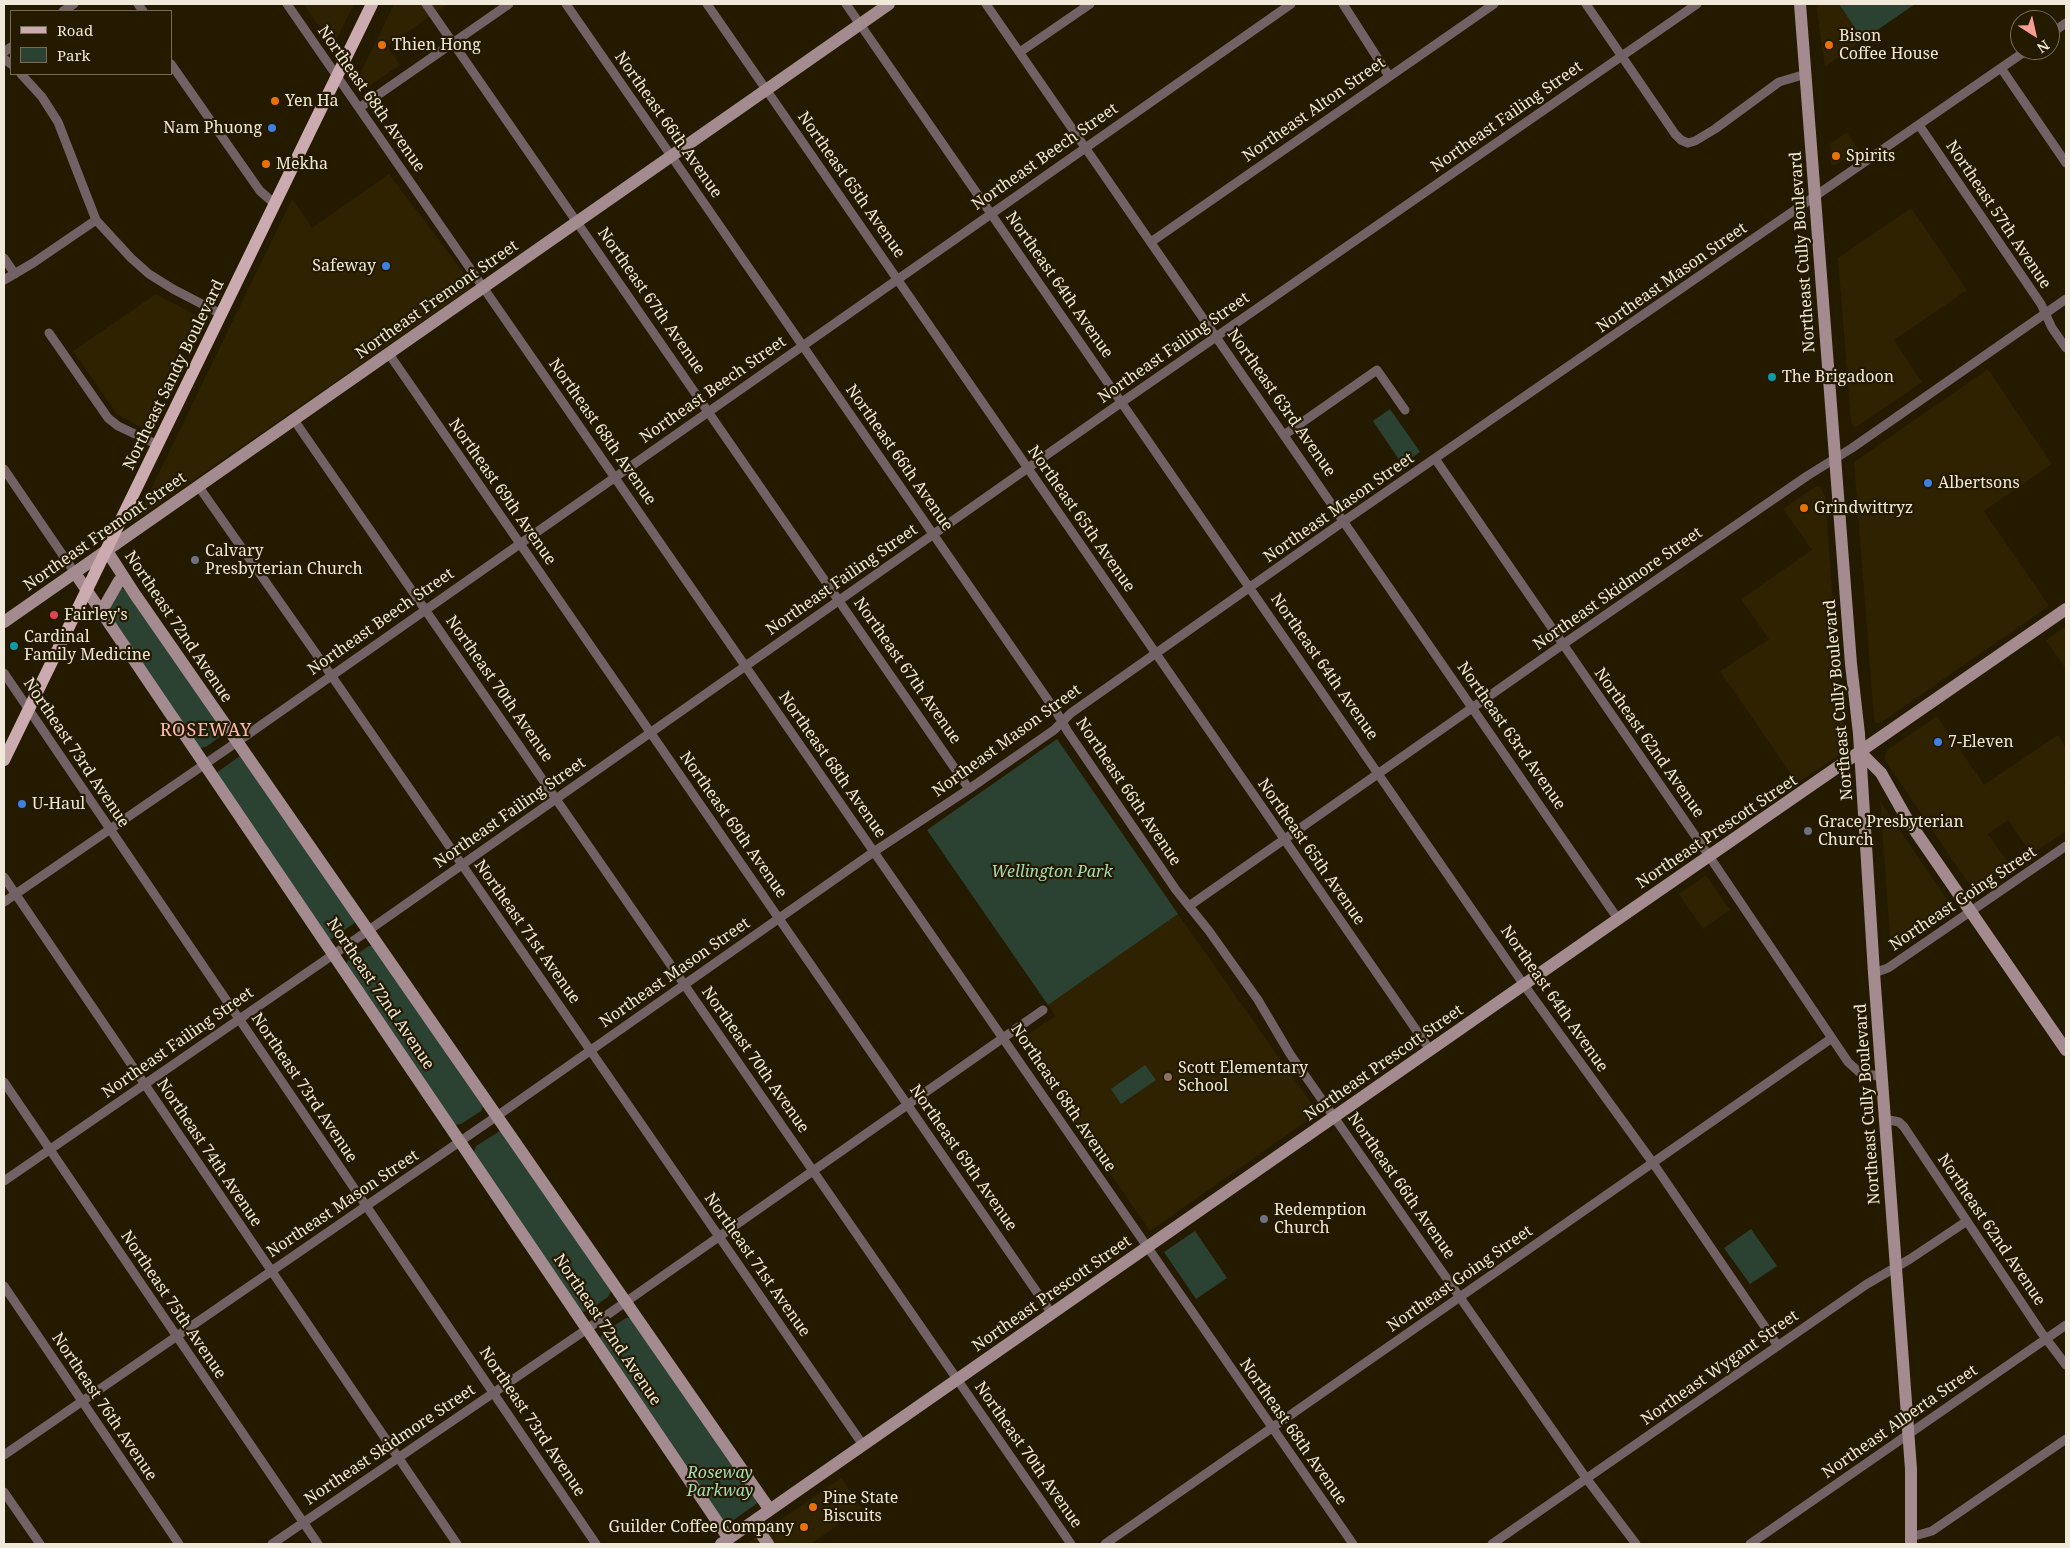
<!DOCTYPE html>
<style>
body{margin:0}
#map{position:relative;width:2070px;height:1548px;overflow:hidden;background:#241a00;font-family:"Noto Serif",serif}
canvas{display:block}
.frame{position:absolute;inset:0;border:5px solid #f0e9d9;pointer-events:none}
.legend{position:absolute;left:10px;top:10px;width:162px;height:65px;box-sizing:border-box;background:#241a00;border:1px solid #766d57;margin:0;padding:6px 9px;list-style:none;font-size:15px;color:#f0e9d9}
.legend li{display:flex;align-items:center;gap:10px;height:25px}
.legend b{width:25px;border:1px solid #766d57}
.north{position:absolute;left:2010px;top:10px;width:50px;height:50px;box-sizing:border-box;background:#241a00;border:1px solid #766d57;border-radius:50%;rotate:145deg;font-size:14px;font-weight:700;line-height:20px;text-align:center;color:#f0e9d9}
.north::after{content:'';display:block;margin:auto;width:18px;height:22px;background:#f59c94;clip-path:polygon(50% 0,100% 100%,50% 72%,0 100%)}
</style>
<div id="map">
<canvas width="2070" height="1548"></canvas>
<div class="frame"></div>
<ul class="legend">
<li><b style="height:6px;background:#cbabb0"></b>Road</li>
<li><b style="height:14px;background:#2b4232"></b>Park</li>
</ul>
<div class="north">N</div>
</div>
<script>
const context = document.querySelector('canvas').getContext('2d');
context.lineJoin = 'round';
function paint(path, color) { context.fillStyle = color; context.fill(path, 'evenodd'); }
const toPath = rows => new Path2D(rows.map(r => 'M' + r).join(''));
function trace(path, color, width, dash) { context.strokeStyle = color; context.lineWidth = width; context.lineCap = dash ? 'butt' : 'round'; context.setLineDash(dash || []); context.stroke(path); }
function drawText(font, color, halo, rows, align = 'center') {
  context.font = font + ' "Noto Serif",serif'; context.lineWidth = 4.5; context.setLineDash([]); context.textBaseline = 'middle'; context.strokeStyle = halo; context.fillStyle = color; for (const [text, x, y, turn = 0] of rows) {
    context.save(); context.translate(x, y); context.rotate((+turn || 0) * Math.PI / 180); context.textAlign = isNaN(turn) ? turn : align; if (halo) context.strokeText(text, 0, 0); context.fillText(text, 0, 0); context.restore();
  }
}
const built = toPath([
 [304,4,354,4,333,46],
 [394,4,444,4,445,6,387,46,400,65,363,90,357,80],
 [1816,4,1839,4,1863,40,1825,67],
 [1847,132,1859,151,1834,166,1831,163,1830,144],
 [389,174,470,281,470,288,136,520,292,199,312,228],
 [1911,208,1967,290,1894,340,1922,382,1858,426,1854,427,1851,423,1838,258],
 [156,294,199,317,144,429,117,414,73,351],
 [1988,369,2052,464,1984,511,2049,606,1880,723,1876,723,1874,719,1854,462],
 [1816,486,1820,487,1825,496,1840,697,1847,744,1842,753,1797,783,1720,671,1769,639,1741,599,1812,550,1783,509],
 [2066,626,2066,669,2046,640],
 [1937,716,1984,785,2058,735,2066,748,2066,766,2065,768,2066,781,2064,783,2066,786,2066,831,2032,854,2008,820,1988,834,2012,868,1978,891,1973,890,1885,760,1885,754,1889,749],
 [1880,801,1952,907,1951,911,1891,951],
 [1706,875,1730,910,1703,929,1679,894],
 [1178,914,1318,1113,1150,1231,1019,1041,1055,1016,1048,1005],
 [841,1478,862,1508,811,1544,746,1544]
]);
const green = toPath([
 [1839,4,1915,4,1863,40],
 [1390,409,1420,452,1402,464,1373,421],
 [122,588,125,590,222,730,221,736,206,747,200,748,108,612],
 [1057,739,1178,914,1048,1005,927,830],
 [240,756,356,922,333,938,329,940,216,773],
 [369,946,373,946,483,1107,481,1111,461,1124,455,1125,346,964,349,959],
 [1145,1065,1156,1080,1121,1104,1111,1089],
 [500,1131,503,1133,611,1291,608,1297,588,1311,581,1312,473,1154,476,1146],
 [1751,1229,1777,1266,1750,1284,1724,1248],
 [1195,1231,1227,1278,1196,1299,1164,1252],
 [626,1318,630,1318,759,1502,725,1526,600,1338,603,1333]
]);
const street = toPath([
 [138,4,143,11],
 [287,4,1353,1544],
 [426,4,969,789],
 [566,4,1057,713,1068,732,1176,890,1209,931,1258,1000,1290,1054,1586,1478,1636,1544],
 [707,4,1430,1050],
 [846,4,1524,985,1653,1163,1778,1346],
 [986,4,1618,919],
 [1343,4,1389,76],
 [1586,4,1675,134,1681,140,1688,143,1695,141,1715,129,1779,82,1806,74],
 [63,11,74,4],
 [2050,34,2066,23],
 [4,52,11,47],
 [1020,52,1090,4],
 [4,59,11,64],
 [171,64,260,191,275,204],
 [2001,68,2066,163],
 [21,74,42,97,58,122,96,220,131,258,149,274,173,289,221,314],
 [359,108,509,4],
 [1919,125,2041,304,2052,328,2066,348],
 [1151,242,1494,4],
 [4,258,15,274],
 [4,280,33,263,96,220],
 [49,333,108,418,118,426,158,445],
 [389,354,1052,1314],
 [294,420,1071,1544],
 [1284,435,1377,370,1405,410],
 [1436,460,1703,847,1848,1062,1859,1072,1882,1077],
 [4,469,75,573],
 [199,487,331,675,863,1445],
 [4,673,596,1544],
 [4,877,457,1544],
 [4,902,237,742,1291,4],
 [1189,906,1562,645,1807,476,1852,448,2066,299],
 [1874,973,1888,968,2066,846],
 [4,1082,318,1544],
 [1885,1119,1899,1122,1904,1127,2041,1332,2066,1365],
 [4,1181,369,930,1122,402,1697,4],
 [4,1286,179,1544],
 [4,1455,497,1116,875,851,969,789,1054,730,1071,713,1344,521,2027,50],
 [4,1492,40,1544],
 [1911,1537,1932,1531,2066,1439],
 [272,1544,587,1329,1043,1010],
 [1105,1544,1832,1038],
 [1492,1544,1867,1284,1910,1259,1967,1221],
 [1750,1544,2066,1325]
]);
const secondary = toPath([
 [1800,4,1851,664,1859,734,1874,973,1911,1469,1911,1544],
 [107,551,134,593,770,1510],
 [75,573,729,1539],
 [103,614,104,607,119,581,124,579],
 [4,622,889,4],
 [1860,752,1881,773,1907,819,2066,1050],
 [753,1522,768,1544],
 [721,1544,1618,919,2066,609]
]);
const primary = toPath([
 [4,760,372,4]
]);
const markers = [
 [382,45,5,"#e8710a"],
 [1829,45,5,"#e8710a"],
 [275,101,5,"#e8710a"],
 [272,128,5,"#3f7fe0"],
 [1836,156,5,"#e8710a"],
 [266,164,5,"#e8710a"],
 [386,266,5,"#3f7fe0"],
 [1772,377,5,"#0f9aa8"],
 [1928,483,5,"#3f7fe0"],
 [1804,508,5,"#e8710a"],
 [195,560,5,"#6b7280"],
 [54,615,5,"#e0444e"],
 [14,646,5,"#0f9aa8"],
 [1938,742,5,"#3f7fe0"],
 [22,804,5,"#3f7fe0"],
 [1808,831,5,"#6b7280"],
 [1168,1077,5,"#8d6e63"],
 [1264,1219,5,"#6b7280"],
 [813,1507,5,"#e8710a"],
 [804,1527,5,"#e8710a"]
];
const poiNames = [
 ["Bison",1839,36],
 ["Coffee House",1839,54],
 ["Thien Hong",392,45],
 ["Yen Ha",285,101],
 ["Nam Phuong",262,128,"right"],
 ["Spirits",1846,156],
 ["Mekha",276,164],
 ["Safeway",376,266,"right"],
 ["The Brigadoon",1782,377],
 ["Albertsons",1938,483],
 ["Grindwittryz",1814,508],
 ["Calvary",205,551],
 ["Presbyterian Church",205,569],
 ["Fairley's",64,615],
 ["Cardinal",24,637],
 ["Family Medicine",24,655],
 ["7-Eleven",1948,742],
 ["U-Haul",32,804],
 ["Grace Presbyterian",1818,822],
 ["Church",1818,840],
 ["Scott Elementary",1178,1068],
 ["School",1178,1086],
 ["Redemption",1274,1210],
 ["Church",1274,1228],
 ["Pine State",823,1498],
 ["Biscuits",823,1516],
 ["Guilder Coffee Company",794,1527,"right"]
];
const streetNames = [
 ["Northeast 68th Avenue",371,99,55],
 ["Northeast Alton Street",1314,110,-35],
 ["Northeast Failing Street",1507,117,-35],
 ["Northeast 66th Avenue",668,125,55],
 ["Northeast Beech Street",1045,157,-35],
 ["Northeast 65th Avenue",851,185,55],
 ["Northeast 57th Avenue",1998,215,56],
 ["Northeast Cully Boulevard",1803,252,-94],
 ["Northeast Mason Street",1672,278,-35],
 ["Northeast 64th Avenue",1059,285,55],
 ["Northeast Fremont Street",437,300,-35],
 ["Northeast 67th Avenue",651,301,55],
 ["Northeast Failing Street",1174,348,-35],
 ["Northeast Sandy Boulevard",174,375,-64],
 ["Northeast Beech Street",713,390,-35],
 ["Northeast 63rd Avenue",1281,403,55],
 ["Northeast 68th Avenue",602,432,55],
 ["Northeast 66th Avenue",899,458,55],
 ["Northeast 69th Avenue",502,492,55],
 ["Northeast Mason Street",1339,508,-35],
 ["Northeast 65th Avenue",1081,519,55],
 ["Northeast Fremont Street",105,532,-35],
 ["Northeast Failing Street",842,580,-35],
 ["Northeast Skidmore Street",1618,589,-35],
 ["Northeast Beech Street",381,622,-35],
 ["Northeast 72nd Avenue",178,627,56],
 ["Northeast 64th Avenue",1324,667,55],
 ["Northeast 67th Avenue",907,671,55],
 ["Northeast 70th Avenue",499,689,55],
 ["Northeast Cully Boulevard",1839,700,-95],
 ["Northeast 63rd Avenue",1511,736,55],
 ["Northeast Mason Street",1007,741,-36],
 ["Northeast 62nd Avenue",1649,743,55],
 ["Northeast 73rd Avenue",76,753,56],
 ["Northeast 68th Avenue",832,765,55],
 ["Northeast 66th Avenue",1128,792,56],
 ["Northeast Failing Street",510,813,-35],
 ["Northeast 69th Avenue",733,825,55],
 ["Northeast Prescott Street",1717,832,-34],
 ["Northeast 65th Avenue",1311,852,55],
 ["Northeast Going Street",1963,899,-34],
 ["Northeast 71st Avenue",527,932,55],
 ["Northeast Mason Street",675,973,-35],
 ["Northeast 72nd Avenue",380,994,56],
 ["Northeast 64th Avenue",1554,999,55],
 ["Northeast Failing Street",178,1043,-35],
 ["Northeast 70th Avenue",755,1060,55],
 ["Northeast Prescott Street",1384,1063,-35],
 ["Northeast 73rd Avenue",304,1088,56],
 ["Northeast 68th Avenue",1063,1098,56],
 ["Northeast Cully Boulevard",1868,1104,-94],
 ["Northeast 74th Avenue",209,1153,56],
 ["Northeast 69th Avenue",963,1158,55],
 ["Northeast 66th Avenue",1401,1186,55],
 ["Northeast Mason Street",343,1204,-34],
 ["Northeast 62nd Avenue",1991,1230,56],
 ["Northeast 71st Avenue",757,1265,55],
 ["Northeast Going Street",1460,1279,-35],
 ["Northeast Prescott Street",1052,1294,-35],
 ["Northeast 75th Avenue",173,1305,56],
 ["Northeast 72nd Avenue",607,1330,56],
 ["Northeast Wygant Street",1720,1368,-35],
 ["Northeast 76th Avenue",104,1407,56],
 ["Northeast 73rd Avenue",532,1422,56],
 ["Northeast Alberta Street",1900,1422,-35],
 ["Northeast 68th Avenue",1293,1432,55],
 ["Northeast Skidmore Street",390,1445,-34],
 ["Northeast 70th Avenue",1028,1455,55]
];
const parkNames = [
 ["Wellington Park",1052,872],
 ["Roseway",720,1473],
 ["Parkway",720,1491]
];
const neighbourhoodNames = [
 ["ROSEWAY",206,731]
];
paint(built, '#2f2200');
paint(green, '#2b4232');
trace(street, '#726265', 9);
trace(secondary, '#a48b8f', 12);
trace(primary, '#cbabb0', 12);
for (const [x, y, r, color] of markers) { const dot = new Path2D(); dot.arc(x, y, r, 0, 2 * Math.PI); context.fillStyle = color; context.fill(dot); trace(dot, '#241a00', 2); }
drawText('16px', '#f0e9d9', '#241a00', poiNames, 'left');
drawText('16px', '#f0e9d9', '#241a00', streetNames);
drawText('italic 16px', '#a8dcb7', '#241a00', parkNames);
context.letterSpacing = '1px';
drawText('18px', '#fdb9b2', '#241a00', neighbourhoodNames);
context.letterSpacing = '0px';
</script>
